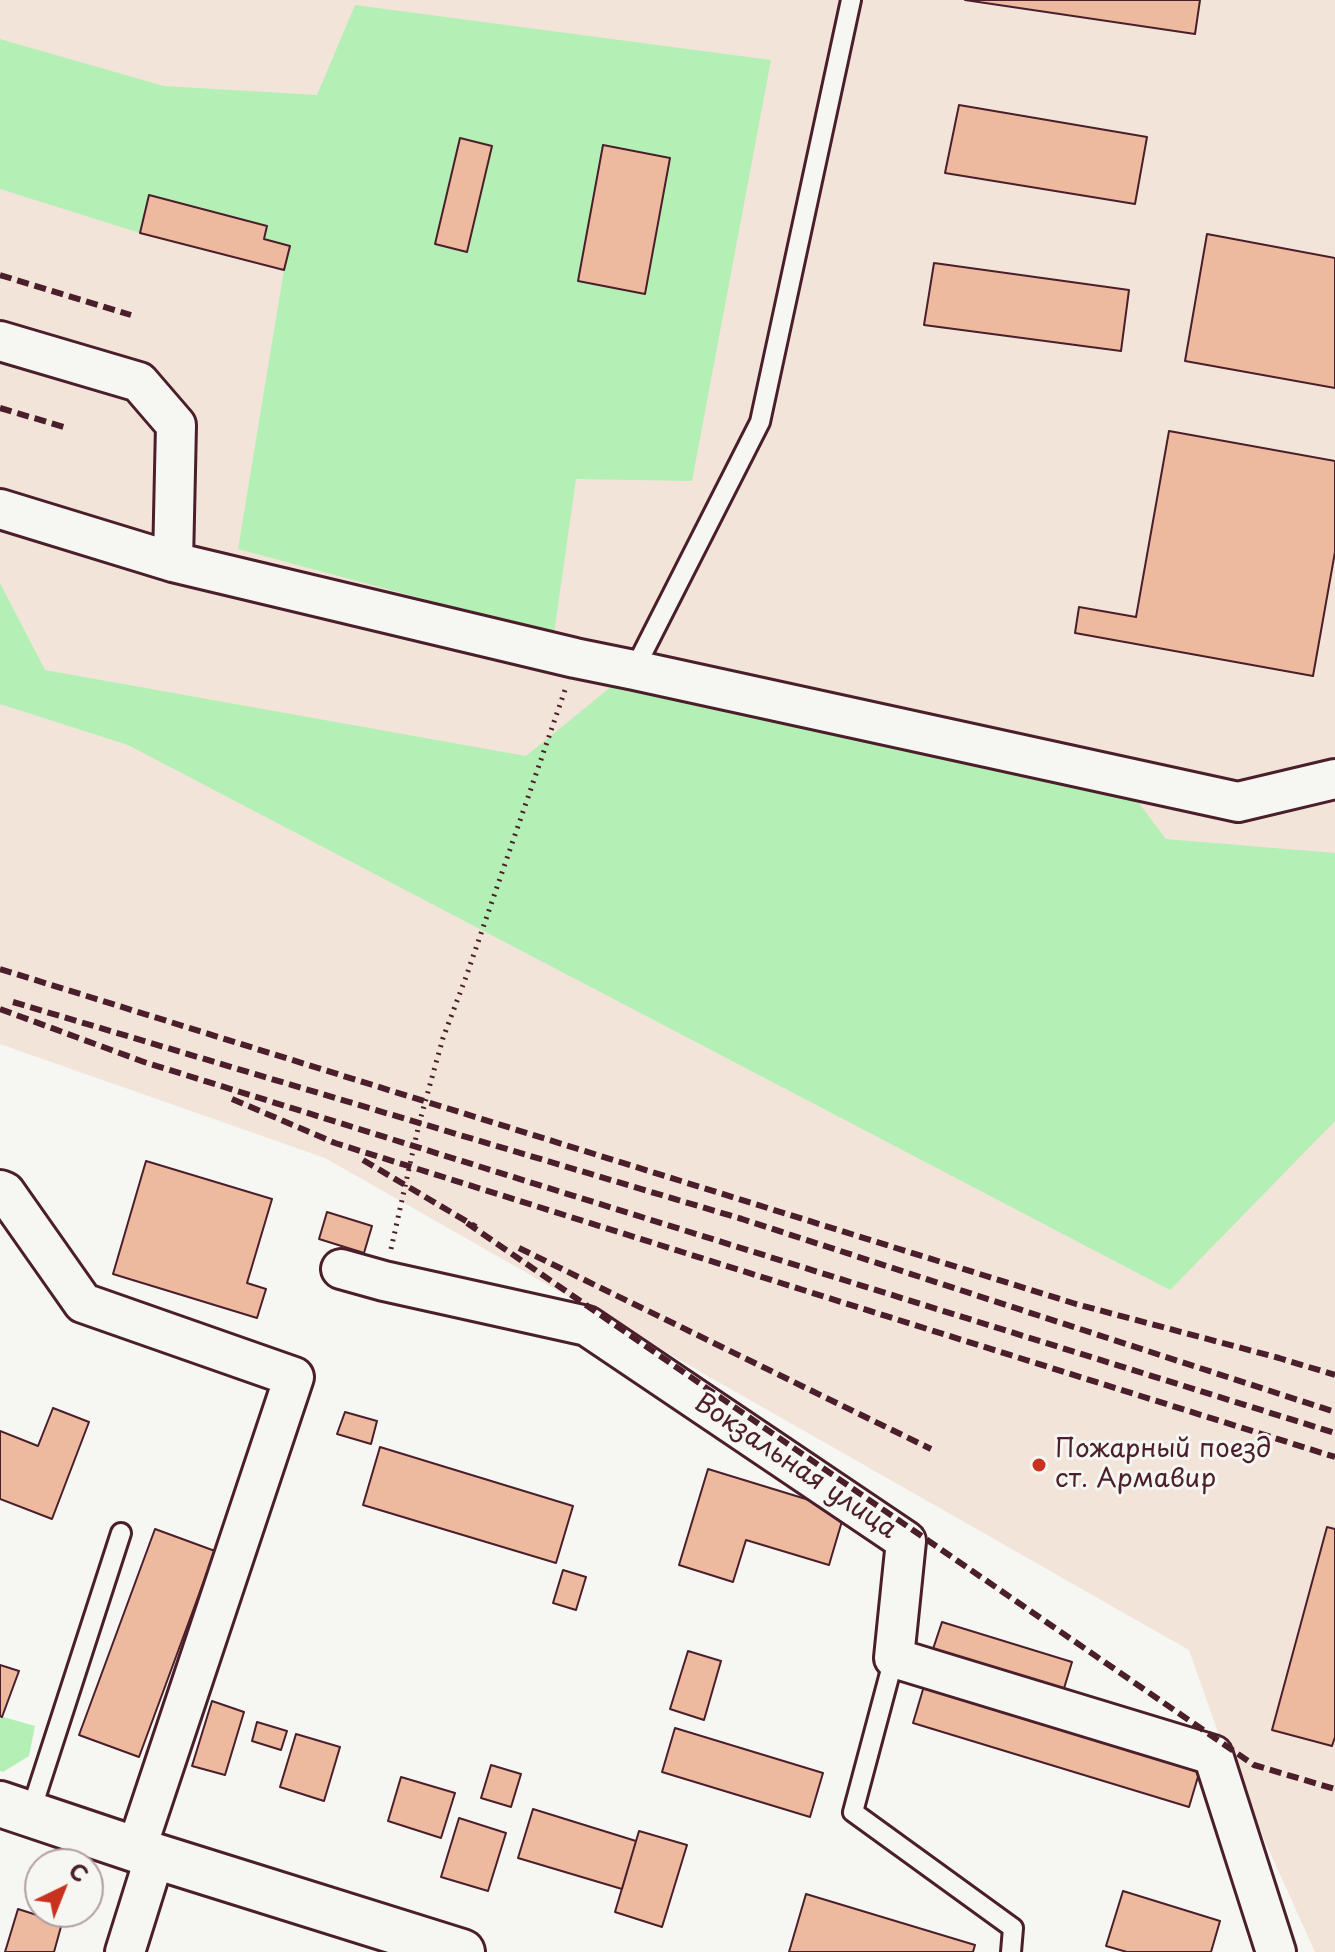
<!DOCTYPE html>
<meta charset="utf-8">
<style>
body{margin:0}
#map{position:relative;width:1335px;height:1952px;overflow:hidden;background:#f6f6f2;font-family:"Playpen Sans",sans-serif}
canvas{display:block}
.north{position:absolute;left:24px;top:1848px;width:80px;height:80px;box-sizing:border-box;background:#f6f6f2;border:2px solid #b1a0a2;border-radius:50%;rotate:43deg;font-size:22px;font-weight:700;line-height:32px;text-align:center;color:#4a1f2b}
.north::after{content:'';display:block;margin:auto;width:28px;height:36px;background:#c8321e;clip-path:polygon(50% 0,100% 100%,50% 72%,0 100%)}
</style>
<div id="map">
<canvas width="1335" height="1952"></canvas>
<div class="north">С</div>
</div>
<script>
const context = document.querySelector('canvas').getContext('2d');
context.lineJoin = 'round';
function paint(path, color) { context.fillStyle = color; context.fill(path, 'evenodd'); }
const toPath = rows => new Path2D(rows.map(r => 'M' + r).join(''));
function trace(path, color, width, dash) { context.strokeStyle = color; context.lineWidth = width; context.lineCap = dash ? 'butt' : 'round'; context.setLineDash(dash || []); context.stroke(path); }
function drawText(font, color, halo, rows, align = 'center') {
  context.font = font + ' "Playpen Sans",sans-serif'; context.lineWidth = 6; context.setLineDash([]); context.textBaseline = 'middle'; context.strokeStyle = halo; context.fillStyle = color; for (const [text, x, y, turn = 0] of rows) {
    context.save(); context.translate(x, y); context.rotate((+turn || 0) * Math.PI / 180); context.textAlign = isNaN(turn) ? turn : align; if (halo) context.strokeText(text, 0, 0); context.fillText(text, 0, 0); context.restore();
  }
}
const built = toPath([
 [0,0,1335,0,1335,1952,1315,1952,1226,1755,1189,1650,325,1158,0,1044]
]);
const green = toPath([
 [355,5,771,60,692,481,576,479,554,634,238,549,284,270,290,246,264,239,267,226,149,196,140,233,0,189,0,39,164,86,317,95],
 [0,583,45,670,526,756,612,686,1138,802,1166,839,1335,853,1335,1121,1170,1290,128,745,0,704],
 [0,1716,35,1726,29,1756,3,1772,0,1771]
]);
const building = toPath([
 [965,0,1200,0,1195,34,965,0],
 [959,105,1147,137,1135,204,945,173,959,105],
 [460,138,492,146,467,252,435,244,460,138],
 [603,145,670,158,645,294,578,281,603,145],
 [149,195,267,226,264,239,290,246,284,270,140,233,149,195],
 [1207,234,1335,258,1335,388,1185,361,1207,234],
 [934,263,1129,290,1121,351,924,325,934,263],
 [1169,431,1335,461,1335,552,1313,676,1075,633,1079,607,1136,617,1169,431],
 [146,1161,272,1199,247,1283,266,1289,257,1318,113,1274,146,1161],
 [327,1212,372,1226,364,1253,319,1239,327,1212],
 [53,1408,89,1422,52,1519,0,1499,0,1431,38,1446,53,1408],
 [345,1412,377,1421,371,1444,337,1434,345,1412],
 [380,1447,573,1506,556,1563,363,1505,380,1447],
 [708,1469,845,1511,829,1565,746,1540,733,1582,679,1565,708,1469],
 [1327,1527,1335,1529,1335,1737,1332,1746,1272,1730,1327,1527],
 [155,1529,215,1551,139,1757,79,1735,155,1529],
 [563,1570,586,1577,576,1610,553,1603,563,1570],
 [942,1622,1072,1662,1062,1695,931,1655,942,1622],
 [688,1651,721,1661,704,1720,670,1709,688,1651],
 [0,1665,19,1671,2,1717,0,1716,0,1665],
 [924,1686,1200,1770,1189,1807,913,1723,924,1686],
 [212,1701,244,1712,225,1775,192,1766,212,1701],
 [257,1722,287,1731,281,1750,252,1741,257,1722],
 [675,1728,823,1773,810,1817,662,1772,675,1728],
 [296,1734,340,1747,324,1801,280,1787,296,1734],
 [491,1765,521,1774,511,1807,481,1798,491,1765],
 [401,1777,455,1793,441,1838,388,1821,401,1777],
 [533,1809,636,1841,622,1889,518,1858,533,1809],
 [459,1818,506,1833,488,1891,441,1877,459,1818],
 [639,1831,687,1845,662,1927,615,1912,639,1831],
 [1123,1891,1220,1921,1211,1952,1127,1952,1106,1946,1123,1891],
 [806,1894,975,1945,973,1952,789,1952,806,1894],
 [18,1909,62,1923,54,1952,5,1952,18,1909]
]);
const path = toPath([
 [391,1249,419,1124,443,1038,466,977,565,690]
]);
const service = toPath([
 [634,670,760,422,851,0],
 [894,1658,853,1812,1013,1928,1011,1952],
 [30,1814,121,1533]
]);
const minor = toPath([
 [0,341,139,382,176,425,173,562],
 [0,509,173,562,575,658,634,670,1238,802,1335,779],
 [0,1190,5,1192,83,1303,294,1377,136,1850],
 [341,1269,384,1281,587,1326,906,1541,894,1658,1213,1755,1276,1952],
 [125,1952,155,1856]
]);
const secondary = toPath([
 [0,1804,155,1856,462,1952]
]);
const rail = toPath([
 [0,275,131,315],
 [0,408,64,427],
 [0,969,1076,1304,1279,1358,1335,1375],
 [13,1002,742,1219,1335,1412],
 [0,1009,144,1062,1335,1433],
 [232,1099,335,1143,1335,1457],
 [363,1160,476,1227],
 [467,1223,1254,1765,1335,1789],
 [519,1248,931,1449]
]);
const markers = [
 [1039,1465,8,"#c8321e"]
];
const poiNames = [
 ["Пожарный поезд",1055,1450],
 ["ст. Армавир",1055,1480]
];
const streetNames = [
 ["Вокзальная улица",795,1467,34]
];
paint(built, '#f3e4d9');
paint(green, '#b4f0b5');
paint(building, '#edba9f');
trace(building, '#4a1f2b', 2);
trace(service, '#4a1f2b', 24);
trace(minor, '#4a1f2b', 44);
trace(secondary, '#4a1f2b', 50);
trace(path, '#4a1f2b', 5, [2, 6]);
trace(service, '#f6f6f2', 18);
trace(minor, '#f6f6f2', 38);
trace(secondary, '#f6f6f2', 44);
trace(rail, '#4a1f2b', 6, [12, 6]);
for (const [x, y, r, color] of markers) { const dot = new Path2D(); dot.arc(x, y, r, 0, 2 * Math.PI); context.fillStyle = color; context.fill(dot); trace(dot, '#f6f6f2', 3); }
drawText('26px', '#4a1f2b', '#f6f6f2', poiNames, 'left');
drawText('26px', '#4a1f2b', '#f6f6f2', streetNames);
</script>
